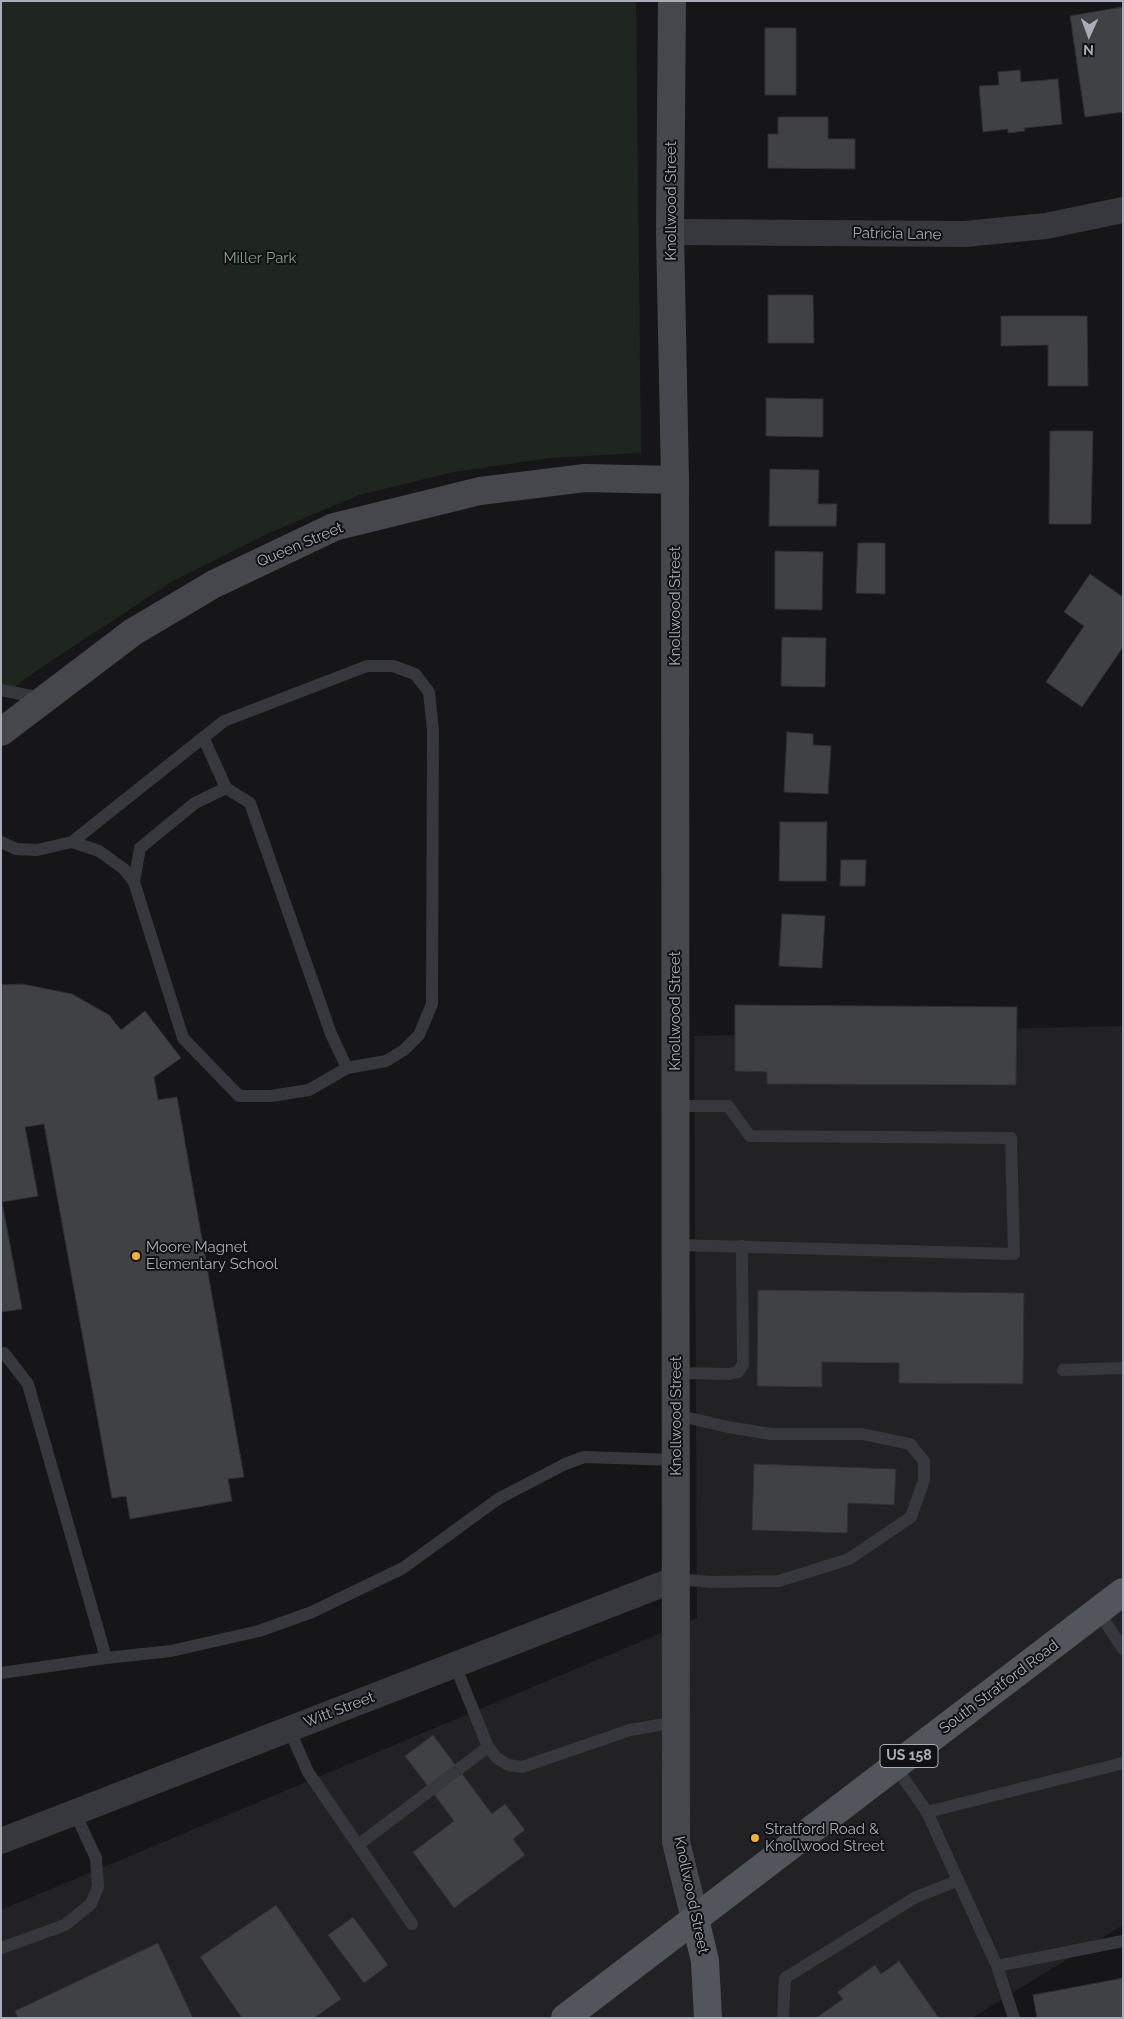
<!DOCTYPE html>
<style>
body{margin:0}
#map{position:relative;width:1124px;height:2019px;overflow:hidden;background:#161618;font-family:Raleway,sans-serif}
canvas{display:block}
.frame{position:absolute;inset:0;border:2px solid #a8adb8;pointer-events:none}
.north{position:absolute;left:1064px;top:10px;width:50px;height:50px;-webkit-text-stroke:4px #111113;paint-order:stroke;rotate:182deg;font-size:14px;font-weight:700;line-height:20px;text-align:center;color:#a8adb8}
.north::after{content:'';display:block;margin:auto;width:18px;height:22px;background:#a8adb8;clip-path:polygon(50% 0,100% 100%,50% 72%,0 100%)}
</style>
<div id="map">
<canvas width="1124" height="2019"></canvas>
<div class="frame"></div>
<div class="north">N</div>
</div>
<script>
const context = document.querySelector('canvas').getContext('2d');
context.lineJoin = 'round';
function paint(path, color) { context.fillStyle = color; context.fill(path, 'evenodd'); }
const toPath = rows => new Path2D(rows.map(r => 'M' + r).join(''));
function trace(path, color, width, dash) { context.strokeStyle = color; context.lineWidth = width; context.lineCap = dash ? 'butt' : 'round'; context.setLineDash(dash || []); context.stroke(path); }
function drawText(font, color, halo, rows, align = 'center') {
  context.font = font + ' Raleway,sans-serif'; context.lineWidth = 4; context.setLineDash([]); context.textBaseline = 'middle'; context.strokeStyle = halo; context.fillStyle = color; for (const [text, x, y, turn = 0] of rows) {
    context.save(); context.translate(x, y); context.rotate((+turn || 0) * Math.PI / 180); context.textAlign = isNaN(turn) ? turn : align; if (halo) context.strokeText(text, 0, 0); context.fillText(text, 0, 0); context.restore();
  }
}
const built = toPath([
 [1123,1026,1123,1925,972,2018,1,2018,1,1910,697,1618,694,1036]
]);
const green = toPath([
 [1,1,636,1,641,453,550,458,454,472,359,495,269,533,173,581,33,673,1,698]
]);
const building = toPath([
 [1123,7,1123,112,1085,117,1070,16,1123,7],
 [765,28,796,28,796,95,765,95,765,28],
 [1020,70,1021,82,1058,79,1062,124,1024,128,1025,131,1008,133,1008,129,983,132,979,86,999,85,998,72,1020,70],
 [778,117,828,117,828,139,855,139,855,169,768,168,768,134,778,134,778,117],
 [768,295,813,295,814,343,768,343,768,295],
 [1001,316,1087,316,1088,386,1048,386,1048,345,1001,346,1001,316],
 [766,398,823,399,823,437,766,436,766,398],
 [1050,431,1093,431,1091,524,1049,524,1050,431],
 [770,469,819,470,818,504,837,504,836,526,769,526,770,469],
 [858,543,885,543,885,594,856,593,858,543],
 [775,551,823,552,822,610,775,609,775,551],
 [1090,574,1123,597,1123,647,1082,707,1046,682,1084,626,1064,612,1090,574],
 [782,637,826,638,825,687,781,686,782,637],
 [787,732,813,734,813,745,831,746,828,794,784,792,787,732],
 [780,822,827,822,826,881,779,881,780,822],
 [841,860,866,860,865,886,840,886,841,860],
 [782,914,825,916,822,968,779,966,782,914],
 [22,984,72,994,109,1015,121,1030,145,1011,181,1058,154,1077,158,1100,177,1097,244,1477,228,1479,232,1501,130,1519,126,1496,112,1498,44,1124,25,1127,38,1196,2,1202,22,1309,1,1312,1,985,22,984],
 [735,1005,1017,1007,1016,1085,767,1084,767,1072,735,1071,735,1005],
 [758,1290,1024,1293,1023,1384,899,1383,899,1363,822,1362,822,1387,757,1386,758,1290],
 [754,1464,896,1469,894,1505,848,1503,847,1533,752,1530,754,1464],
 [433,1735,492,1814,505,1804,525,1830,513,1839,525,1855,454,1908,413,1852,454,1821,405,1756,433,1735],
 [276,1905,341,1999,314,2018,242,2018,200,1957,276,1905],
 [353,1917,388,1965,364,1983,328,1935,353,1917],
 [158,1943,193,2018,18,2018,15,2011,158,1943],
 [899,1961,939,2018,816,2018,843,1999,837,1992,875,1965,881,1974,899,1961],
 [1123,1978,1123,2018,1037,2018,1033,1995,1123,1978]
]);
const lane = toPath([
 [1,690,41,698],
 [204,739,226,788],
 [1,842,16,849,37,850,72,842,224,721,367,666,393,666,415,674,429,692,433,731,432,1004,419,1035,404,1050,386,1061,347,1068,309,1090,271,1096,239,1096,183,1038,134,882,140,848,195,803,226,788,250,803,331,1034,347,1068],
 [72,842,99,851,124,869,134,882],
 [675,1245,1014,1254,1011,1138,750,1136,728,1106,676,1106],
 [1,1353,4,1353,28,1384,106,1658],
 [1063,1370,1123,1368],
 [676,1373,729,1374,738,1372,743,1364,742,1246],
 [676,1415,728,1427,771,1434,862,1434,910,1444,924,1461,924,1480,911,1517,849,1559,779,1581,712,1582,676,1579],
 [1098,1611,1123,1649],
 [455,1665,488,1747,497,1758,508,1765,522,1767,630,1730,676,1722],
 [1,1673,106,1658,171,1651,259,1631,312,1612,403,1568,498,1499,565,1464,584,1457,676,1460],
 [289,1729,308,1772,412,1924],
 [895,1766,927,1812,1123,1763],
 [927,1812,997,1966],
 [358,1845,488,1747],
 [1,1948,65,1925,91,1904,98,1887,96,1858,75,1813],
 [783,2018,785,1978,916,1897,957,1881],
 [1014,2018,997,1966,1123,1941]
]);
const street = toPath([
 [670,232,965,234,1046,226,1123,210],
 [1,1841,676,1579]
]);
const secondary = toPath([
 [672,1,670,232,675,480,676,1842,695,1919],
 [1,732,133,632,214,584,334,527,480,491,585,478,675,480]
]);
const primary = toPath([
 [695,1919,705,1961,708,2018],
 [565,2018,1123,1592]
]);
const markers = [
 [136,1256,5,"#f2b134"],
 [755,1838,5,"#f2b134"]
];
const shields = [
 [909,1756,58]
];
const shieldNames = [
 ["US 158",909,1756]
];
const streetNames = [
 ["Knollwood Street",671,201,-90],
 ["Patricia Lane",897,234,1],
 ["Queen Street",300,545,-23],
 ["Knollwood Street",675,606,-90],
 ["Knollwood Street",675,1011,-90],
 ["Knollwood Street",676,1416,-90],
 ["South Stratford Road",999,1687,-37],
 ["Witt Street",339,1710,-21],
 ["Knollwood Street",691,1895,78]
];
const parkNames = [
 ["Miller Park",260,258]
];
const poiNames = [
 ["Moore Magnet",146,1247],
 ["Elementary School",146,1264],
 ["Stratford Road &",765,1829],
 ["Knollwood Street",765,1846]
];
paint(built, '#222225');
paint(green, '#1e261f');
paint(building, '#404145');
trace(building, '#303034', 1);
trace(lane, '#37383d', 12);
trace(street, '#37383d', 26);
trace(secondary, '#45474d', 28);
trace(primary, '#53555c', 28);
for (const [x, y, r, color] of markers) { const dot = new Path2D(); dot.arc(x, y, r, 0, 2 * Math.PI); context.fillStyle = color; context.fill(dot); trace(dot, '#111113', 2); }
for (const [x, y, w] of shields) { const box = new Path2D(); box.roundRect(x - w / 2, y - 11.5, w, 23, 4); context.fillStyle = '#111113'; context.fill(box); trace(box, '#a8adb8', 1); }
drawText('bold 14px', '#a8adb8', null, shieldNames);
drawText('15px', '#a8adb8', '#111113', streetNames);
drawText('15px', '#7fa381', '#111113', parkNames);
drawText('15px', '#a8adb8', '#111113', poiNames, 'left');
</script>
